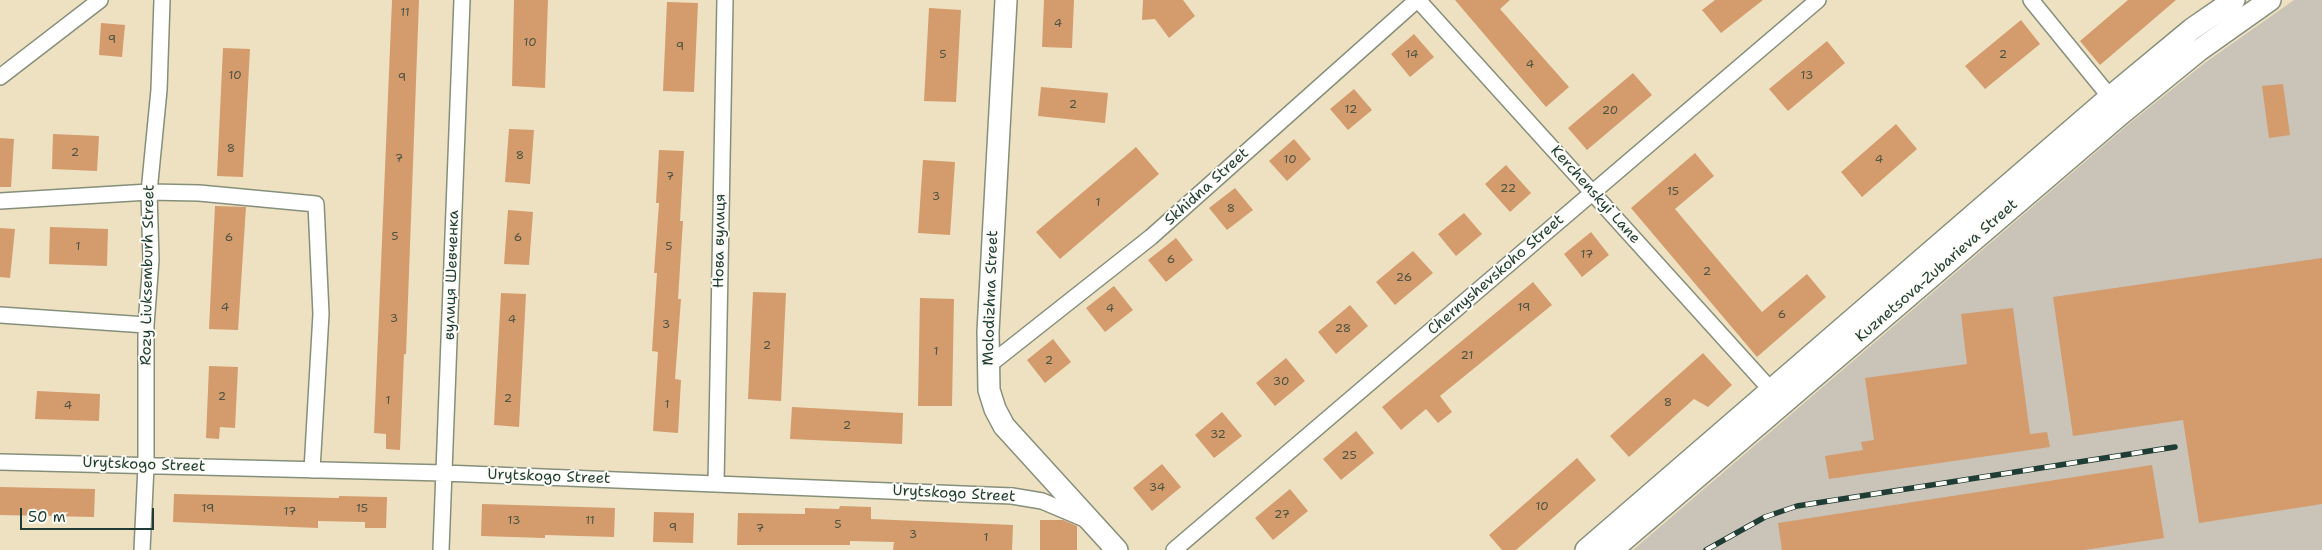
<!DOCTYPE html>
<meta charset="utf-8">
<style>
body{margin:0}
#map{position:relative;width:2322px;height:550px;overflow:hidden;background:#ede1c1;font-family:"Shantell Sans",sans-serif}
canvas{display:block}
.scale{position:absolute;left:20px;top:508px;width:134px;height:22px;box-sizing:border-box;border:2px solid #1f3d34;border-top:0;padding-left:6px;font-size:15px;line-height:18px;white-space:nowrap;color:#1f3d34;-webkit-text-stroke:4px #fdfcf7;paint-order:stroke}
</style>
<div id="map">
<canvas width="2322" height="550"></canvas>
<div class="scale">50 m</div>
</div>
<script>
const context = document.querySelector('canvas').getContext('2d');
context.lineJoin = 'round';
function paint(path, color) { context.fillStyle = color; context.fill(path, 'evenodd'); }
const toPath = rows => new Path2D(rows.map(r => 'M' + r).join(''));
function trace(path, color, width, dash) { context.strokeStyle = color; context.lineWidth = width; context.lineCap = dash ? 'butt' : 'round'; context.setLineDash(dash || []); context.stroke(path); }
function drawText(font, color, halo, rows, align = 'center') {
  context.font = font + ' "Shantell Sans",sans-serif'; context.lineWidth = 4; context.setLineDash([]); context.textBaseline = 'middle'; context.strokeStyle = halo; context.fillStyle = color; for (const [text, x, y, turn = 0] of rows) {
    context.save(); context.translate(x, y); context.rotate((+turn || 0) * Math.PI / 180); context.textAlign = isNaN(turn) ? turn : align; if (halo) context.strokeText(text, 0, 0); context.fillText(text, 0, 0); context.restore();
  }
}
const industrial = toPath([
 [2294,0,2322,0,2322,550,1633,550,2130,123,2206,62]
]);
const building = toPath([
 [392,0,419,0,406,354,404,354,400,450,386,449,386,434,374,433],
 [514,0,548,0,545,88,512,86],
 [1044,0,1074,0,1072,48,1042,47],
 [1143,0,1183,0,1195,16,1169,38,1155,19,1142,20],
 [1455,0,1510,0,1500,9,1569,87,1546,107],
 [1715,0,1763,0,1721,33,1702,10],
 [2128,0,2176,0,2100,65,2080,41],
 [667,2,698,3,694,92,663,91],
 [929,8,961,10,956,102,924,101],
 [2021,20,2040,44,1985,89,1965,66],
 [101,23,125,25,122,57,99,55],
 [1414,34,1434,57,1410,77,1391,54],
 [1827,41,1845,63,1788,111,1769,89],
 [223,48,250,49,243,177,217,176],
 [1633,73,1652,95,1587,150,1568,128],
 [2283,84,2290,135,2269,138,2262,86],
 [1041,87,1108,93,1105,123,1038,116],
 [1354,89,1372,110,1348,130,1330,109],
 [1896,124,1917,149,1862,197,1841,172],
 [509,129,534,130,530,184,505,182],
 [53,134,99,136,97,171,52,169],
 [0,138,14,139,11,187,0,187],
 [1294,139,1311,159,1287,181,1269,161],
 [1136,147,1159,174,1060,259,1036,232],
 [659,150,684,151,680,221,683,221,678,299,681,299,675,379,681,380,678,433,653,431,658,352,652,351,657,273,654,273,659,203,656,203],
 [1695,153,1714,176,1675,209,1762,312,1807,274,1826,297,1757,357,1631,208],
 [923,160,955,162,950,235,918,233],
 [1506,165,1531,193,1510,212,1485,184],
 [1235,188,1253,210,1227,230,1209,208],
 [215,206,246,207,238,330,209,329],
 [508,210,533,212,529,265,504,264],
 [1464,213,1482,234,1456,256,1438,234],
 [50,227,108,229,107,266,49,264],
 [0,228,15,229,10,278,0,277],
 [1591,232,1609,255,1582,277,1564,254],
 [1176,238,1193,260,1166,282,1148,260],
 [1413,251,1433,273,1395,305,1376,282],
 [2322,258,2322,504,2199,523,2183,420,2073,436,2053,297],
 [1533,282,1552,305,1440,396,1452,412,1438,423,1426,409,1401,430,1382,407],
 [1114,286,1133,310,1105,332,1086,308],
 [753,292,786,293,781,401,748,399],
 [501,293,526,294,519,427,494,425],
 [920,298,954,299,952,406,918,406],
 [1350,305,1368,326,1336,354,1318,332],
 [2013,308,2030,434,2047,432,2050,447,1829,479,1825,456,1863,450,1861,442,1874,440,1865,378,1967,364,1961,314],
 [1053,339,1071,362,1045,383,1027,360],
 [1703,353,1732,385,1708,407,1694,399,1629,457,1610,436],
 [1286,358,1305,381,1275,406,1256,383],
 [209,366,238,367,235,428,220,427,219,439,206,438],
 [37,391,100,394,99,421,35,419],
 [792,407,903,413,902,444,790,439],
 [1222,412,1242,436,1214,458,1195,435],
 [1356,431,1374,453,1341,480,1323,459],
 [1577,458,1596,480,1516,550,1502,550,1489,535],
 [1162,464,1181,487,1152,511,1133,488],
 [2152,465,2164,538,2084,550,1782,550,1778,523],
 [0,487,95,489,94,517,0,515],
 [1290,489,1308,511,1273,540,1255,518],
 [174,494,339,498,339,496,387,497,386,528,365,528,365,522,318,521,318,528,173,522],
 [482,504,615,508,614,537,545,535,545,538,481,536],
 [840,506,871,507,871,519,1013,525,1012,550,893,550,894,542,850,541,850,545,737,545,738,513,805,514,805,508,839,509],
 [654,512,694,513,693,543,653,542],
 [1040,520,1063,520,1077,526,1077,550,1040,550]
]);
const street = toPath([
 [1418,0,1771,390],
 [2031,0,2110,97],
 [0,77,100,0],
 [0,201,149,192,199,193,316,204,321,314,312,470],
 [0,315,146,325],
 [989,365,1151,237,1417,0],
 [0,462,444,473,1012,496,1042,501,1087,520],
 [716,483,725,0],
 [142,550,146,466,146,325,151,260,149,192,159,90,162,0],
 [441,550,462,0],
 [1174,550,1818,0]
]);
const secondary = toPath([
 [1006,0,988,332,989,390,995,409,1004,426,1117,550],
 [1586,550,2110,97,2192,29,2234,0],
 [1612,550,2122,113,2198,51,2270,0]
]);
const rail = toPath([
 [1706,550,1765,517,1797,506,2175,447]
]);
const numberNames = [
 ["11",405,13],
 ["4",1058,24],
 ["9",112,40],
 ["10",530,43],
 ["9",680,47],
 ["5",943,55],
 ["14",1412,55],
 ["2",2003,55],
 ["4",1530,65],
 ["10",235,76],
 ["13",1807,76],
 ["9",402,78],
 ["2",1073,105],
 ["12",1351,110],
 ["20",1610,111],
 ["8",231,149],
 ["2",75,153],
 ["8",520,156],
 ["7",399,159],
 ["10",1290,160],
 ["4",1879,160],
 ["7",670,177],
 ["22",1508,189],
 ["15",1673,192],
 ["3",936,197],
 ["1",1098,203],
 ["8",1231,209],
 ["5",395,237],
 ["6",229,238],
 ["6",518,238],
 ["1",78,247],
 ["5",669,247],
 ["17",1587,255],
 ["6",1171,260],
 ["2",1707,272],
 ["26",1404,278],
 ["4",225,308],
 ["19",1524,308],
 ["4",1110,309],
 ["6",1782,315],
 ["3",394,319],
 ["4",512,320],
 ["3",666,325],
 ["28",1343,329],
 ["2",767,346],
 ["1",936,352],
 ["21",1467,356],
 ["2",1049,361],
 ["30",1281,382],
 ["2",222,397],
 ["2",508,399],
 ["1",388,401],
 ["8",1668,403],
 ["1",667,405],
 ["4",68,406],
 ["2",847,426],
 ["32",1218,435],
 ["25",1349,456],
 ["34",1157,488],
 ["10",1542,507],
 ["19",208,509],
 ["15",362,509],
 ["17",290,512],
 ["27",1282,515],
 ["13",514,521],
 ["11",590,521],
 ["5",838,525],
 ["9",673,528],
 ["7",760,529],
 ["3",913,535],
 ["1",986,538]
];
const streetNames = [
 ["Skhidna Street",1207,187,-42],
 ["Kerchenskyi Lane",1595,195,48],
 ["Нова вулиця",720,241,-89],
 ["Kuznetsova-Zubarieva Street",1937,271,-41],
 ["Rozy Liuksemburh Street",148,275,-89],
 ["вулиця Шевченка",452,275,-88],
 ["Chernyshevskoho Street",1496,275,-41],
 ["Molodizhna Street",991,298,-88],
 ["Urytskogo Street",144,465,2],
 ["Urytskogo Street",549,477,2],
 ["Urytskogo Street",954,494,3]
];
paint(industrial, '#c9c3b8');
paint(building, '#d49b6d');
trace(street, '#868f7a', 18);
trace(secondary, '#868f7a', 24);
trace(street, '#fff', 15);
trace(secondary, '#fff', 21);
trace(rail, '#1f3d34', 5.5);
trace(rail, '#fdfcf7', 4, [11]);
drawText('12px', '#4c5442', null, numberNames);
drawText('15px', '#1f3d34', '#fdfcf7', streetNames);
</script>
